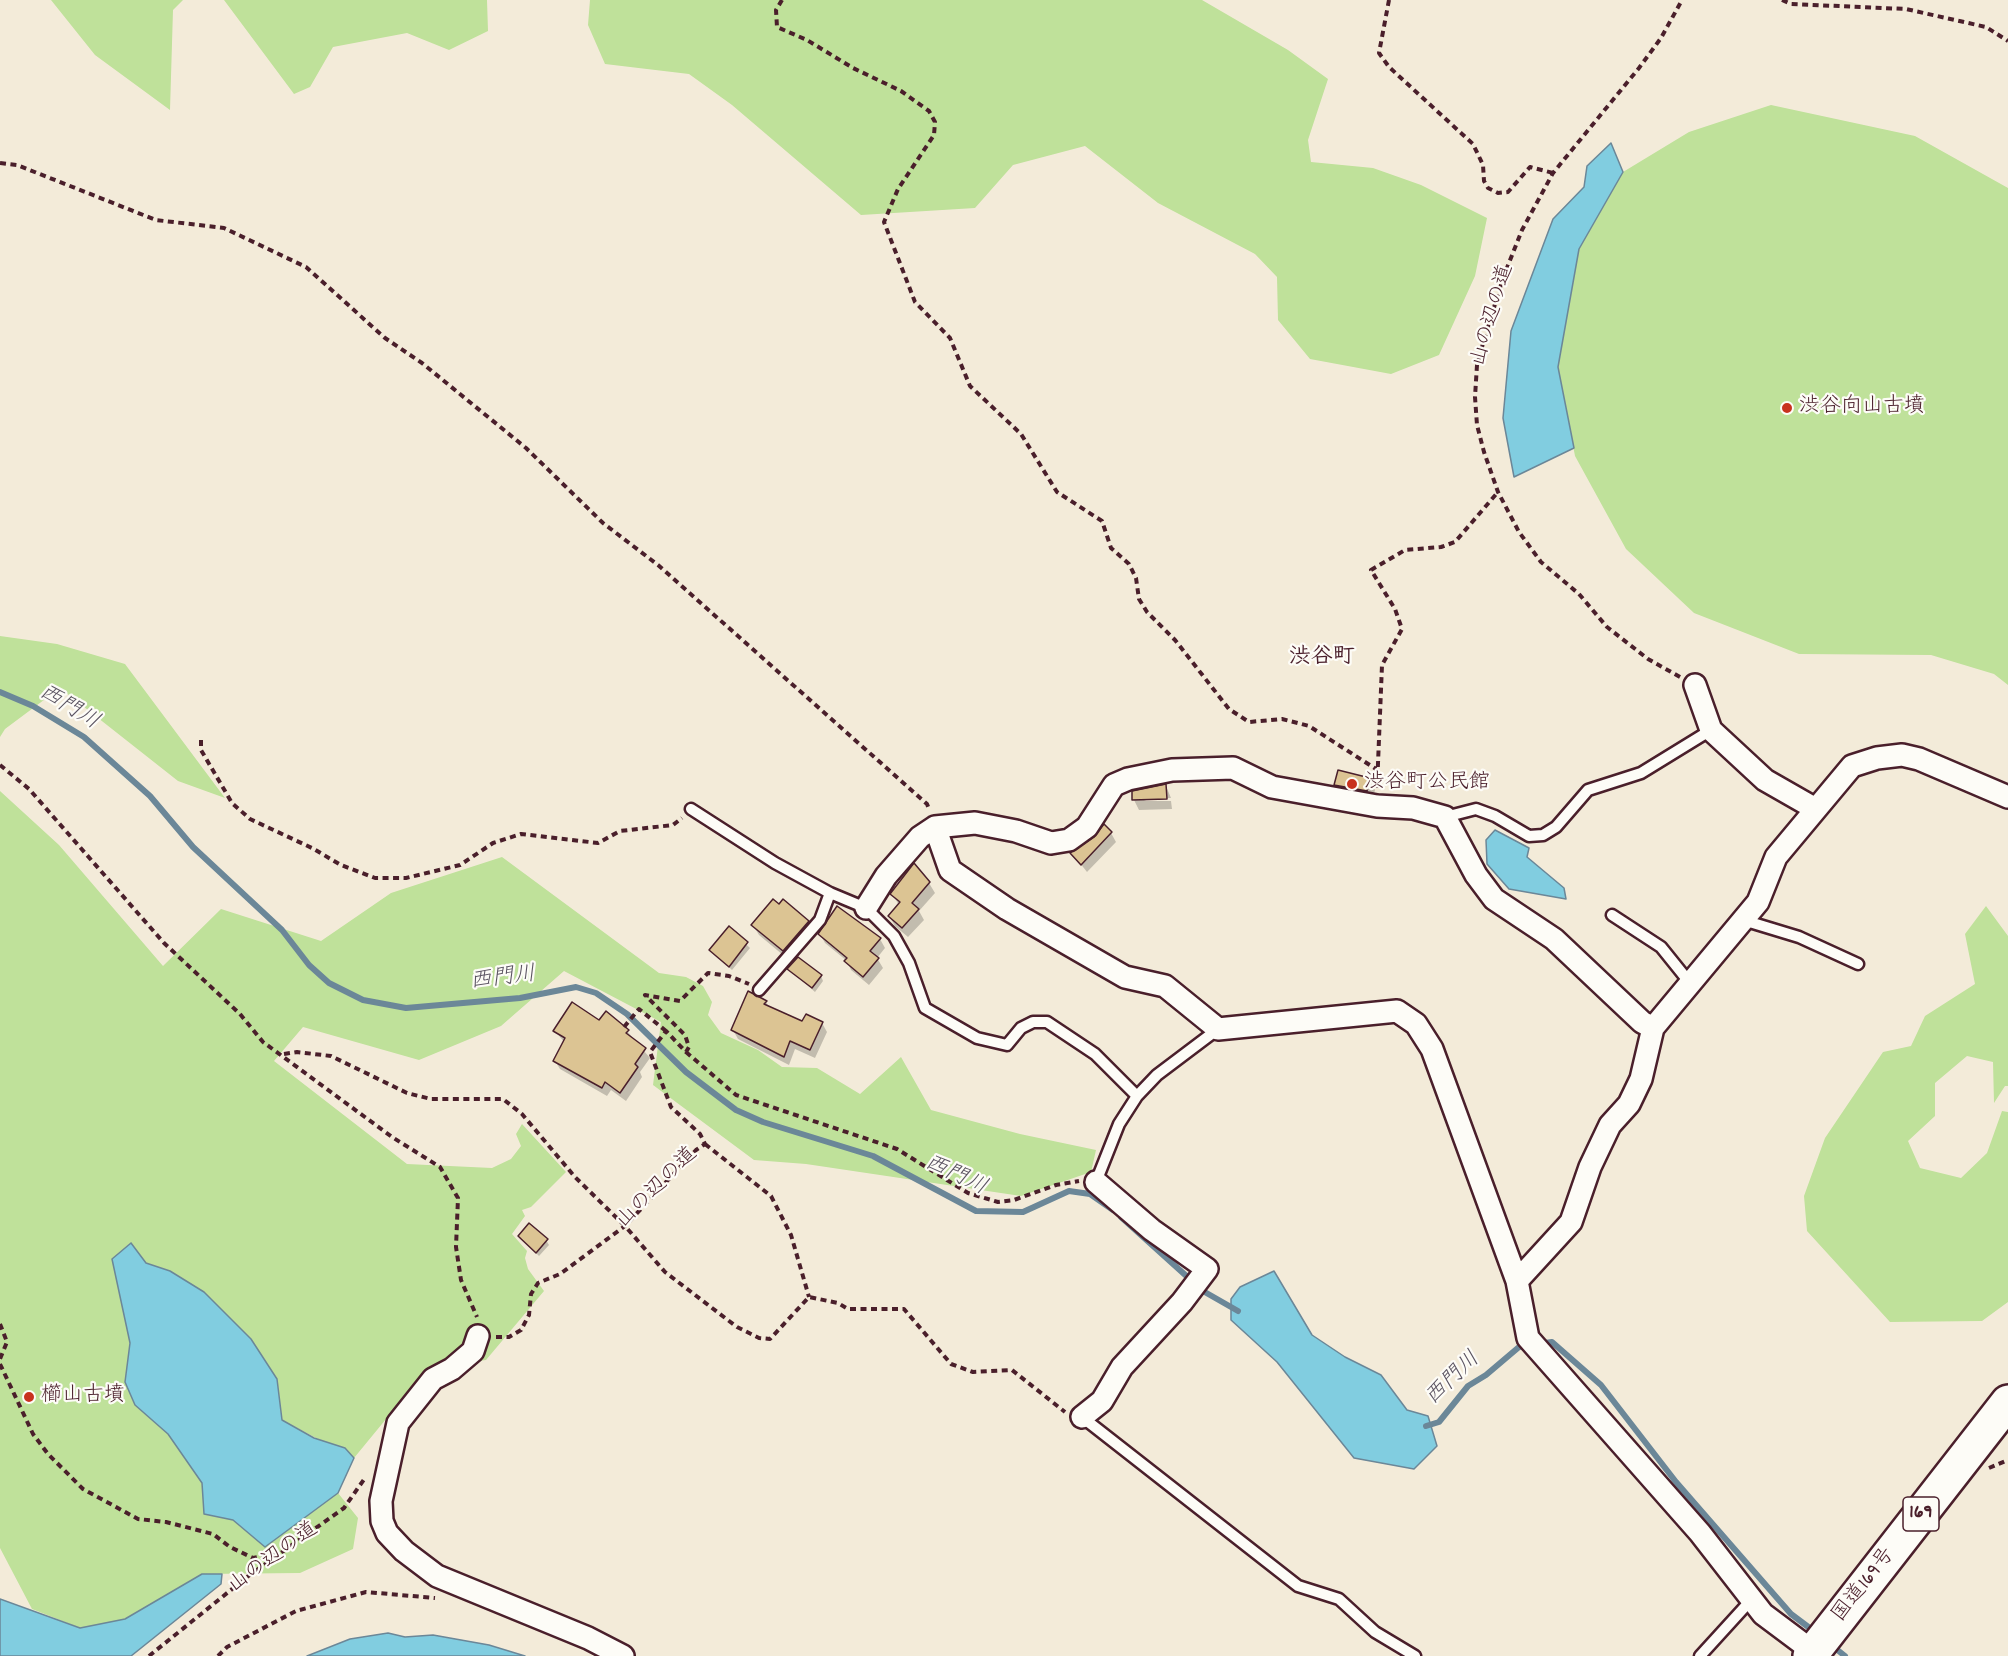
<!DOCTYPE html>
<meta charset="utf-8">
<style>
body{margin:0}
canvas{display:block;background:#f3ebd9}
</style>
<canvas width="2008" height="1656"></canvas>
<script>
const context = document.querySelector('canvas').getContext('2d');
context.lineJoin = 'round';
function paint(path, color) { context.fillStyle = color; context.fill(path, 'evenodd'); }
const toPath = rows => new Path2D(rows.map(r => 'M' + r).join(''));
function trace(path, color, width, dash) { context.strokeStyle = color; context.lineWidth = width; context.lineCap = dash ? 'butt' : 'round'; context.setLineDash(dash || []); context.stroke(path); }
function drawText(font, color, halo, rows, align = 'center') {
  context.font = font + ' Dekko,"Klee One",sans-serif'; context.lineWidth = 4.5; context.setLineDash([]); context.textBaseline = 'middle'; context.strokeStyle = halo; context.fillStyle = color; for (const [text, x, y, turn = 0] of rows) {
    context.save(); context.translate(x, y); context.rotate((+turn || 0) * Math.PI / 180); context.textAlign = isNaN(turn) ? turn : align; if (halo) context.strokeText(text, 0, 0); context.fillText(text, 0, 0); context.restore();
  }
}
const green = toPath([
 [51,0,183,0,173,10,170,110,95,55],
 [224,0,487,0,488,31,449,50,407,33,333,47,310,87,294,94],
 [590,0,1202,0,1288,50,1328,79,1308,140,1311,162,1373,168,1421,185,1487,218,1475,276,1439,355,1391,374,1310,359,1278,320,1277,277,1255,254,1158,203,1085,146,1013,165,975,208,861,215,732,105,689,74,605,64,588,25],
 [1771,105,1915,136,2008,188,2008,685,1994,674,1931,655,1799,654,1694,613,1626,549,1575,456,1558,367,1579,249,1623,172,1689,132],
 [0,636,57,644,125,664,225,798,178,781,60,688,5,729,0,737],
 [0,791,59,845,163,966,221,909,321,941,391,893,502,857,659,973,686,977,703,986,712,1002,708,1015,721,1033,758,1050,782,1067,817,1068,860,1094,901,1057,931,1110,1020,1134,1096,1150,1091,1172,1021,1196,806,1164,754,1160,653,1085,661,1022,564,971,501,1026,419,1060,303,1027,274,1061,407,1164,492,1168,511,1159,521,1146,516,1134,522,1124,566,1172,531,1207,522,1210,525,1216,512,1234,527,1251,525,1258,528,1269,544,1291,486,1360,428,1368,354,1458,282,1420,277,1379,170,1271,146,1263,131,1243,112,1259,130,1343,125,1382,135,1405,168,1434,202,1483,204,1514,233,1520,265,1547,338,1493,358,1518,353,1549,300,1573,202,1574,125,1619,80,1628,32,1609,0,1548],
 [1986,906,2008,936,2008,1086,2005,1086,1994,1103,1993,1062,1967,1056,1935,1083,1935,1116,1908,1141,1920,1168,1961,1178,1987,1153,2002,1111,2008,1112,2008,1302,1982,1321,1890,1322,1807,1231,1804,1196,1825,1138,1883,1052,1911,1046,1925,1016,1975,984,1965,934]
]);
const water = toPath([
 [1611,143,1623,172,1579,249,1558,367,1574,448,1514,477,1503,418,1511,331,1553,219,1584,187,1587,166,1611,143],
 [1495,830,1529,848,1527,857,1564,888,1566,899,1509,889,1487,864,1486,840,1495,830],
 [131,1243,146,1263,170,1271,204,1292,251,1339,277,1379,282,1420,314,1438,345,1448,354,1458,338,1493,265,1547,233,1520,204,1514,202,1483,168,1434,135,1405,125,1382,130,1343,112,1259,131,1243],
 [1274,1271,1312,1335,1345,1357,1381,1375,1407,1410,1428,1416,1437,1446,1414,1469,1354,1458,1277,1362,1231,1320,1231,1299,1240,1287,1274,1271],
 [202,1574,222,1574,221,1584,131,1656,0,1656,0,1599,80,1628,125,1619,202,1574],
 [388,1633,405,1637,433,1635,489,1645,525,1656,307,1656,350,1639,388,1633]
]);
const shadow = toPath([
 [1369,780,1375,790,1372,801,1342,795,1336,785],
 [1166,786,1171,798,1151,798,1144,801,1171,801,1172,809,1139,810,1134,800],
 [1111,833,1116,842,1087,872,1072,853],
 [929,883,935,893,919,911,924,920,908,937,895,926,889,916,899,905,892,894],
 [838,908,880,939,885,948,877,958,883,968,869,985,851,970,847,961,825,943,820,934],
 [808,922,813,932,789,960,759,935,753,925],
 [729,928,750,948,732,970,711,950],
 [789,969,821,976,823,981,815,992],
 [749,993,766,1002,770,1009,803,1023,822,1023,827,1032,815,1058,795,1049,789,1065,738,1039,733,1030],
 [600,1022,627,1031,650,1058,640,1072,642,1077,626,1101,611,1090,607,1096,560,1069,555,1061,565,1043,555,1031],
 [519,1236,546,1240,549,1245,539,1256]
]);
const stream = toPath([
 [0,692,33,706,84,737,150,796,193,847,282,930,309,965,329,983,363,1000,406,1008,520,998,576,987,596,993,627,1014,686,1072,736,1110,763,1122,873,1156,976,1211,1023,1212,1069,1191,1090,1194,1113,1210],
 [1121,1217,1203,1291,1238,1311],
 [1538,1344,1552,1342,1601,1385,1676,1482,1791,1614,1815,1632],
 [1426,1426,1439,1422,1468,1386,1486,1375,1519,1347,1528,1345],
 [1830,1644,1845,1656]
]);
const building = toPath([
 [1338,770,1370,778,1367,791,1334,785,1338,770],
 [1166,784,1167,799,1132,800,1132,791,1166,784],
 [1104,824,1112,832,1081,865,1070,853,1094,837,1104,824],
 [914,863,930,882,912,903,919,909,902,928,888,916,900,902,890,894,914,863],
 [773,899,779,904,783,899,809,921,783,951,751,925,773,899],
 [837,906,881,938,870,951,879,958,863,977,844,961,847,958,818,934,837,906],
 [729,926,748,942,729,967,709,950,729,926],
 [798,957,822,975,812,988,787,969,798,957],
 [748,991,767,1001,764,1004,802,1021,806,1014,823,1022,810,1050,790,1041,784,1057,731,1030,748,991],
 [572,1002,599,1020,606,1011,629,1030,626,1033,646,1048,635,1064,638,1067,620,1093,605,1082,602,1088,553,1061,565,1038,553,1031,572,1002],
 [529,1223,548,1239,536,1253,518,1236,529,1223]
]);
const path = toPath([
 [782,0,776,10,777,27,807,40,853,68,901,91,929,111,935,122,934,135,898,189,884,222,915,302,950,338,970,386,1021,434,1057,492,1102,521,1111,548,1129,564,1136,578,1139,599,1147,612,1175,640,1229,709,1249,722,1282,719,1309,726,1376,769],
 [1389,0,1379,53,1389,67,1473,144,1483,165,1484,181,1488,188,1498,193,1508,192,1530,167,1553,173],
 [1782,0,1791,4,1906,9,1986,27,2008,41],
 [0,163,17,165,156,220,224,228,306,267,385,338,422,363,526,448,603,523,658,565,927,804,929,809],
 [1680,677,1648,659,1607,627,1579,594,1541,562,1519,532,1498,492,1484,452,1477,425,1475,397,1477,365,1484,340,1503,278,1522,230,1553,173,1639,68,1661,38,1682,0],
 [201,740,201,750,232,803,250,819,312,848,341,865,375,878,406,878,460,865,493,843,521,834,598,843,620,831,673,825,682,818],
 [0,765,29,789,164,943,240,1014,263,1042,392,1137,440,1167,458,1198,456,1247,461,1280,477,1317],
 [1377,788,1382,665,1402,629,1395,609,1371,570,1405,550,1441,547,1455,542,1498,492],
 [624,1027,639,1009,666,1031],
 [686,1052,736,1095,897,1149,968,1193,998,1202,1014,1200,1056,1185,1079,1181],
 [284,1054,297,1052,331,1056,407,1093,431,1099,503,1099,522,1114,575,1177,625,1226,665,1272,737,1327,759,1338,770,1339,809,1297,838,1303,848,1309,904,1309,951,1364,973,1372,1012,1370,1065,1412],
 [705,1144,771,1196,791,1235,809,1297],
 [0,1324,7,1342,0,1359],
 [496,1337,509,1337,521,1330,529,1315,531,1294,538,1283,560,1274,625,1226,696,1150,705,1144,700,1134,671,1107,650,1052,666,1031,686,1052,689,1047,685,1035,645,995,680,1001,708,973,729,976,749,984],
 [0,1364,33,1434,48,1454,83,1489,138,1519,166,1522,213,1534,230,1547,253,1558,281,1553],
 [1989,1468,2008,1460],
 [149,1656,247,1577,344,1508,365,1478],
 [218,1656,227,1647,296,1611,366,1592,435,1598]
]);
const service = toPath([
 [691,809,775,863,830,893],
 [1445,817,1476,809,1495,816,1529,836,1543,835,1556,827,1588,790,1641,773,1711,730],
 [1612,915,1661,947,1690,983],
 [1743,920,1799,937,1858,964],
 [759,990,820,920,830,893,866,908,894,936,909,963,925,1008,977,1038,1007,1045,1021,1028,1033,1022,1047,1022,1095,1054,1137,1096],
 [1096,1182,1119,1124,1137,1096,1157,1075,1218,1029],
 [1082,1417,1298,1586,1339,1599,1375,1632,1415,1656],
 [1700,1656,1752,1599]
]);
const minor = toPath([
 [1695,685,1711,730,1765,780,1814,808],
 [935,827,950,870,1007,909,1125,977,1165,986,1218,1029,1397,1011,1416,1024,1432,1049,1517,1281,1528,1338,1700,1533,1763,1614,1819,1656],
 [866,908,886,876,920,837,935,827,975,823,1016,831,1051,843,1069,840,1087,827,1114,785,1128,779,1172,770,1233,768,1272,787,1377,806,1413,808,1445,817,1476,875,1494,899,1554,939,1642,1022,1653,1028],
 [1517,1281,1571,1222,1590,1167,1610,1125,1629,1104,1641,1079,1653,1028,1758,902,1776,857,1852,766,1877,758,1902,755,1919,759,2008,797],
 [478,1336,473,1351,452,1369,433,1379,398,1423,381,1501,382,1521,387,1533,404,1551,437,1576,588,1638,623,1656],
 [1082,1417,1102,1401,1122,1367,1182,1302,1207,1269,1152,1230,1096,1182]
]);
const trunk = toPath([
 [1810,1656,2008,1402]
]);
const markers = [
 [1787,408,6,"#c8321e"],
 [1352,784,6,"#c8321e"],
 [29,1397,6,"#c8321e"]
];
const shields = [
 [1921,1514,36]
];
const shieldNames = [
 ["169",1921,1514]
];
const streetNames = [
 ["山の辺の道",1494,316,-74],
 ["山の辺の道",658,1189,-45],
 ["山の辺の道",274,1559,-36],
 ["国道169号",1865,1586,-52]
];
const poiNames = [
 ["渋谷向山古墳",1799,408],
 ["渋谷町公民館",1364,784],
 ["櫛山古墳",41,1397]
];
const neighbourhoodNames = [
 ["渋谷町",1322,659]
];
const waterNames = [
 ["西門川",68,709,31],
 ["西門川",503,980,-7],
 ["西門川",955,1177,25],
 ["西門川",1454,1380,-44]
];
paint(green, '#bfe19a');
paint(water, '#81cde0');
trace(water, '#6b8798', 1.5);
paint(shadow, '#0003');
trace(stream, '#6b8798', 6);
paint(building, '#dcc493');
trace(building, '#4a1f2b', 1.5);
trace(service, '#4a1f2b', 15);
trace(minor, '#4a1f2b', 26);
trace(trunk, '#4a1f2b', 38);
trace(path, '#4a1f2b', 4, [6, 4.5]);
trace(service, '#fdfcf7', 10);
trace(minor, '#fdfcf7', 21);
trace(trunk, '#fdfcf7', 33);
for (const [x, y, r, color] of markers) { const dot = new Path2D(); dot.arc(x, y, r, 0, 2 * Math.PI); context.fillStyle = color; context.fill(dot); trace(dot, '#fdfcf7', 2); }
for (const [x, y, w] of shields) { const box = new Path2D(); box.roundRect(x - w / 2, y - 17, w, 34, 4.5); context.fillStyle = '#fdfcf7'; context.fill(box); trace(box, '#4a1f2b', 1.5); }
drawText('bold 20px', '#4a1f2b', null, shieldNames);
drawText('21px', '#4a1f2b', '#fdfcf7', streetNames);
drawText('21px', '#4a1f2b', '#fdfcf7', poiNames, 'left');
drawText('bold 22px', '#4a1f2b', '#fdfcf7', neighbourhoodNames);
drawText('italic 22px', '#5a5361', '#fdfcf7', waterNames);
</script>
